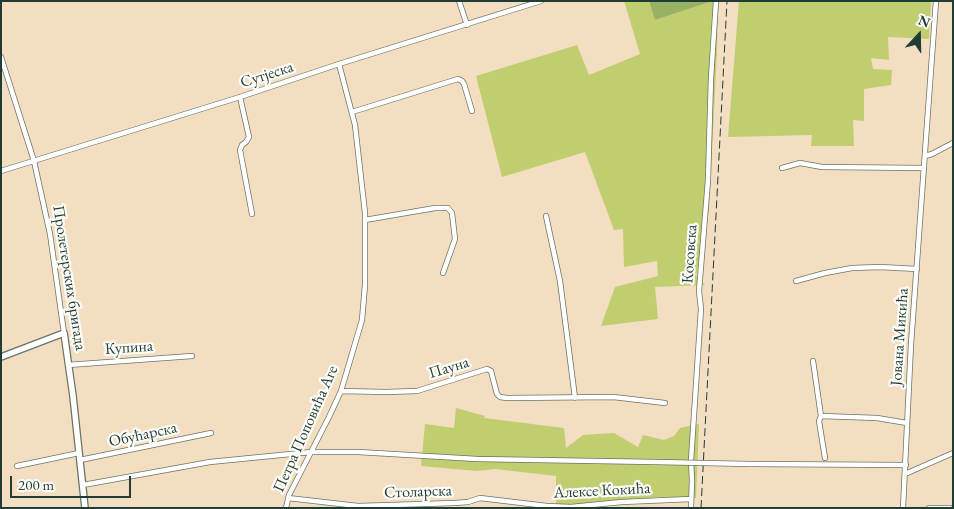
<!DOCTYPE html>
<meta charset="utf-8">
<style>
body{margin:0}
#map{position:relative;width:954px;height:509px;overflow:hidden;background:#f3dec1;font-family:"EB Garamond",serif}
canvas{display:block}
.frame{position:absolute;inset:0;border:2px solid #1f3d34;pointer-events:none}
.north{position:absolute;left:894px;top:10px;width:50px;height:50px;-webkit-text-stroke:4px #fdfcf7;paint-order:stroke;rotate:21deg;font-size:14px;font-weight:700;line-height:20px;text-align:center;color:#1f3d34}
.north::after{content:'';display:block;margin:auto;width:18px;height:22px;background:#1f3d34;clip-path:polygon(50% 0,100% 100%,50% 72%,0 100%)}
.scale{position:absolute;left:10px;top:476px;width:121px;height:22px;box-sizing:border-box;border:2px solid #1f3d34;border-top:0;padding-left:6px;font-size:15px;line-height:18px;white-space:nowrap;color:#1f3d34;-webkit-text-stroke:4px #fdfcf7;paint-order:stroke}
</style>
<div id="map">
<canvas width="954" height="509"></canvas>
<div class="frame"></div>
<div class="north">N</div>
<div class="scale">200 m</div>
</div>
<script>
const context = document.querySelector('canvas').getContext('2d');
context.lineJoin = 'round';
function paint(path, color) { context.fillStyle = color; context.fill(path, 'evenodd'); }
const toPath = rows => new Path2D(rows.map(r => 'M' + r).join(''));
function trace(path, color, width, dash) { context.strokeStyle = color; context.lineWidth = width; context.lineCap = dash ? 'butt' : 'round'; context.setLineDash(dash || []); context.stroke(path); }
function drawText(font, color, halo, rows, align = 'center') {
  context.font = font + ' "EB Garamond",serif'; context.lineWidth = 4.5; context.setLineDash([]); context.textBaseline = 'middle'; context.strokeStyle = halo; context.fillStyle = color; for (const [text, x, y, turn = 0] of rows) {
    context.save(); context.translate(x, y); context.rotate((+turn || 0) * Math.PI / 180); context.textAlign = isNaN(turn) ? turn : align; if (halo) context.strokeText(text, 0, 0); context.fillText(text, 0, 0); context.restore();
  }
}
const green = toPath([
 [624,1,649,1,655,20,713,1,718,1,717,52,709,211,696,276,705,285,655,287,658,319,601,326,615,287,658,276,657,261,624,267,623,229,614,230,585,152,502,177,476,76,577,45,589,75,640,54],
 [739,1,931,1,929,39,888,37,889,60,871,58,873,69,892,70,891,85,864,89,864,121,853,120,854,146,811,146,812,135,728,137],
 [456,408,485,416,484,418,564,428,566,448,583,435,614,433,638,447,643,435,664,440,674,436,680,428,699,424,696,498,656,497,598,504,556,505,556,476,495,469,477,471,421,466,425,424,454,428]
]);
const forest = toPath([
 [649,1,713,1,655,20]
]);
const minor = toPath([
 [459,1,467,25],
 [1,57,34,161,50,234,64,333],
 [240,97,249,137,246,142,242,145,240,150,252,214],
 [352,112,458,79,462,81,464,84,472,111],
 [925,156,932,154,953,143],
 [782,168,800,163,822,167,924,168],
 [1,171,240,97,339,64,541,1],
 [546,216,560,281,575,398],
 [365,220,435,208,448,208,452,213,455,239,443,273],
 [796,281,825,273,852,268,880,267,917,269],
 [813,361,821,416,819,421,825,458],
 [68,365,192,356],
 [341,391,386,392,417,391,487,369,491,371,492,375,497,394,500,397,507,398,613,397,665,403],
 [821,416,877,418,907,423],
 [80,460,211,433],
 [750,464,906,465],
 [17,466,79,453],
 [905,474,953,453],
 [83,485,210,462,311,452,358,452,477,459,656,462],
 [288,498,358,506,455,503,468,502,480,498,547,506,571,507,622,502,691,499],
 [286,508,289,495,329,417,341,391,362,320,365,285,365,213,355,125,339,64],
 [691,508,692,480,691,460,701,309,699,291,708,180,711,78,716,1],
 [903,508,911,344,936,1],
 [929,508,950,508]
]);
const tertiary = toPath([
 [1,357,64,333,73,396,85,508]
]);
const rail = toPath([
 [701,508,727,1]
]);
const minorBridge = toPath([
 [656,462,750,464]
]);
const streetNames = [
 ["Сутјеска",267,75,-18],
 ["Косовска",690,254,-86],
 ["Пролетерских бригада",69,278,81],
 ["Јована Микића",900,337,-86],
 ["Купина",129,348,-4],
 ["Пауна",449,368,-17],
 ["Петра Поповића Аге",306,429,-66],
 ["Обућарска",143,435,-12],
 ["Алексе Кокића",602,491,-3],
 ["Столарска",418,492,-2]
];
paint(green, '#c1ce6f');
paint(forest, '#98b162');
trace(minor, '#697565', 6);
trace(tertiary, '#697565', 8);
trace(minor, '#fff', 4.5);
trace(tertiary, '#fff', 5.5);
trace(rail, '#1f3d34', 1, [8, 4]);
trace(minorBridge, '#697565', 6, []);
trace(minorBridge, '#fff', 4.5);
drawText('16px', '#1f3d34', '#fdfcf7', streetNames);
</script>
